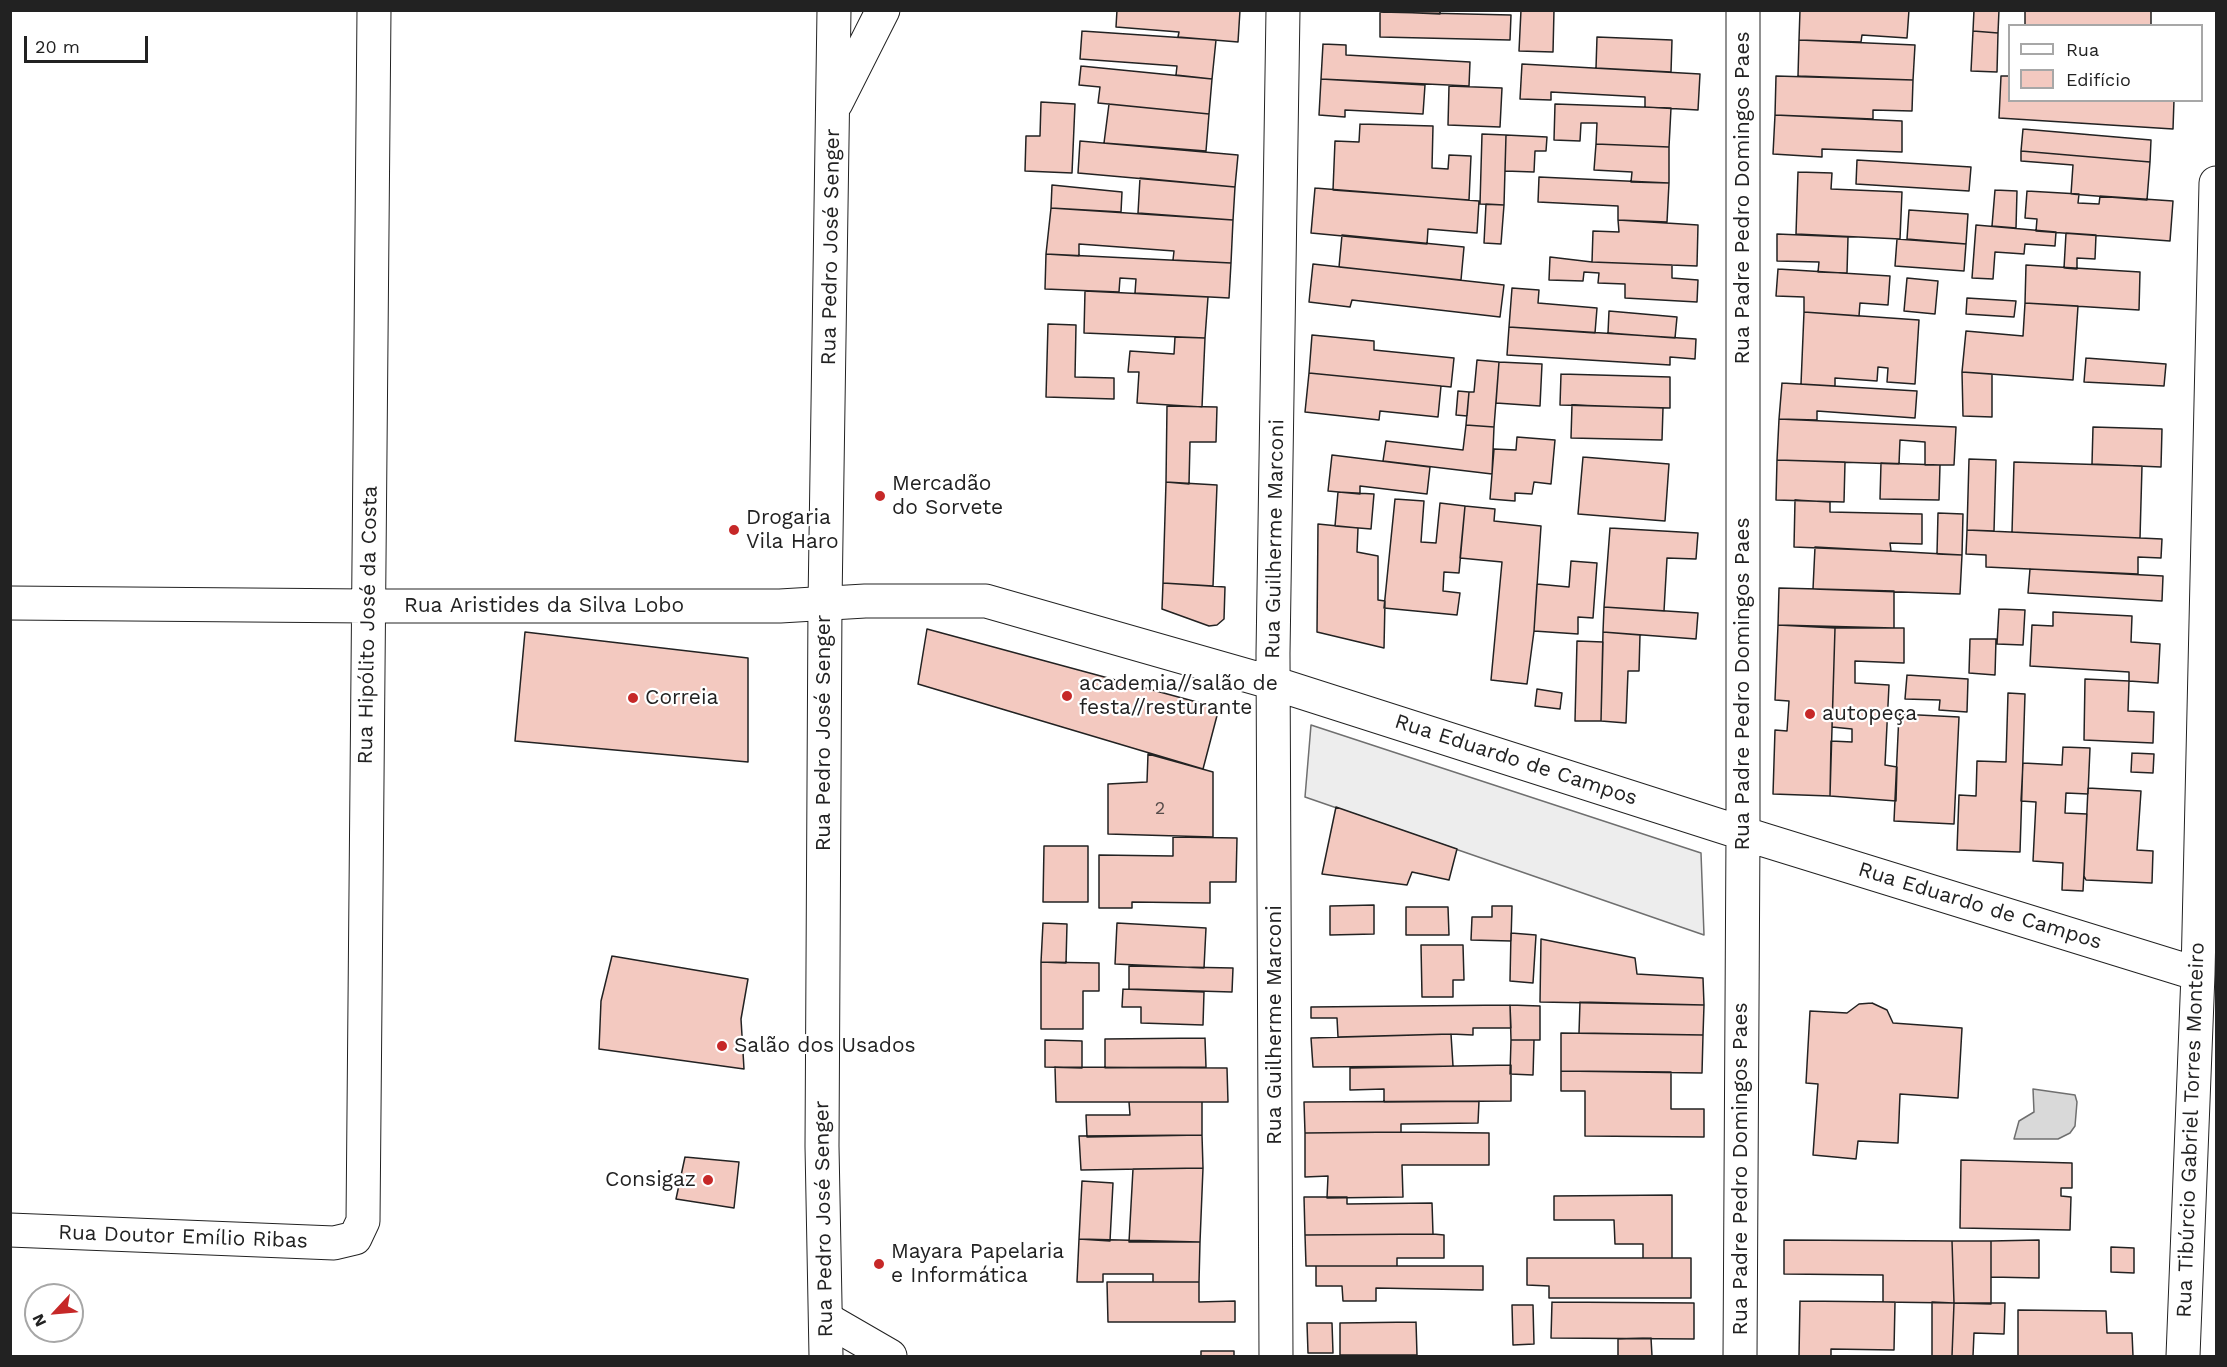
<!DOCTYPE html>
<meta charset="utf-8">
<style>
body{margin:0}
#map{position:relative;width:2227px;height:1367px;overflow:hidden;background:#fff;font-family:"Work Sans",sans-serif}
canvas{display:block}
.frame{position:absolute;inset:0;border:12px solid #222;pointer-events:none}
.legend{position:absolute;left:2008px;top:24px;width:195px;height:78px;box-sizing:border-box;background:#fff;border:2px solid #a7a7a7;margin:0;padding:8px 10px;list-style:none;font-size:18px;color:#222}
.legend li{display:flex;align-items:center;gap:12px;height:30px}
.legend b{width:30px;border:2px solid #a7a7a7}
.north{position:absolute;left:24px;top:1283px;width:60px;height:60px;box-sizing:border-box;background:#fff;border:2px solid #a7a7a7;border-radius:50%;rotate:244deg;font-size:16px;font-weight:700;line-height:24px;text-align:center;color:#222}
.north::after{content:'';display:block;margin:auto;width:21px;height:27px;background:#c62828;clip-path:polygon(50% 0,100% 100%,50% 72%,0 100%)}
.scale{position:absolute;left:24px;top:36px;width:124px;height:27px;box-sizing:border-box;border:3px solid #222;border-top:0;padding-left:8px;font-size:18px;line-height:21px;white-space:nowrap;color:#222;-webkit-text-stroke:4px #fff;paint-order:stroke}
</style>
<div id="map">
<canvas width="2227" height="1367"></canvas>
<div class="frame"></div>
<ul class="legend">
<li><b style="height:8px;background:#fff"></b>Rua</li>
<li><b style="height:16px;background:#f3c9c0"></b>Edifício</li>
</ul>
<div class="north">N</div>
<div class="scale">20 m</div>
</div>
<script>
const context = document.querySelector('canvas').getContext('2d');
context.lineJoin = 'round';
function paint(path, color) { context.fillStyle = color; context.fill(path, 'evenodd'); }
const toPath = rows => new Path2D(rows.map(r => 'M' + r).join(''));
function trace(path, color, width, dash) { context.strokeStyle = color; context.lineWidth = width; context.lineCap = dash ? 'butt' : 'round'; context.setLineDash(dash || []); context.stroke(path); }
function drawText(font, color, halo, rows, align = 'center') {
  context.font = font + ' "Work Sans",sans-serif'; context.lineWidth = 4.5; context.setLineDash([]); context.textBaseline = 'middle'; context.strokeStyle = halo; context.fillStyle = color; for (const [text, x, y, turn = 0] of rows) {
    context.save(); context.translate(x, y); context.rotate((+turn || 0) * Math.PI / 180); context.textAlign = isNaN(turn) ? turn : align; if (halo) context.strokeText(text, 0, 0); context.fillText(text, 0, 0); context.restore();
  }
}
const parking = toPath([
 [1311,725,1701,853,1704,935,1305,797,1311,725]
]);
const water = toPath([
 [2033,1089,2075,1095,2077,1102,2075,1126,2070,1133,2058,1139,2014,1139,2019,1121,2034,1112,2033,1089]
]);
const building = toPath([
 [1117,10,1240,10,1238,42,1178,37,1179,32,1116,27,1117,10],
 [1351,10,1440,10,1440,14,1351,10],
 [1521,10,1554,10,1553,52,1519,51,1521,10],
 [1800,10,1909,10,1907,38,1862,35,1861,42,1799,40,1800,10],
 [1974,10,1999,10,1998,33,1973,31,1974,10],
 [2025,10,2151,10,2151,26,2025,26,2025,10],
 [1380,12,1511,15,1510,40,1380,37,1380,12],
 [1082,31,1216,40,1212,79,1176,75,1177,66,1080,59,1082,31],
 [1973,31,1998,33,1997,72,1971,71,1973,31],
 [1597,37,1672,40,1671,72,1596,68,1597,37],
 [1799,40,1915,45,1913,80,1798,76,1799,40],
 [1323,44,1346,45,1346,55,1470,62,1469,86,1321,79,1323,44],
 [1522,64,1700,74,1698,110,1645,107,1645,97,1551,92,1551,100,1520,99,1522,64],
 [1081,66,1212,79,1209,114,1098,103,1100,87,1079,85,1081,66],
 [1776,76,1913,80,1912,111,1873,110,1873,119,1775,115,1776,76],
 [2001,76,2010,76,2010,100,2174,100,2173,129,1999,118,2001,76],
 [1321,79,1425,85,1423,114,1345,110,1345,117,1319,115,1321,79],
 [1449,86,1502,88,1500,127,1448,125,1449,86],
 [1041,102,1075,104,1072,173,1025,171,1026,136,1040,136,1041,102],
 [1109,104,1209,114,1206,151,1104,143,1109,104],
 [1555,104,1671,108,1669,147,1596,144,1597,123,1581,123,1580,141,1554,140,1555,104],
 [1775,115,1902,121,1902,152,1822,149,1822,157,1773,154,1775,115],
 [1360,124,1433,126,1432,168,1448,169,1449,155,1471,156,1469,200,1333,190,1335,141,1359,142,1360,124],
 [2023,129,2151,140,2150,162,2021,151,2023,129],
 [1482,134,1506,135,1504,205,1480,204,1482,134],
 [1506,135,1547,137,1546,151,1535,151,1534,172,1505,171,1506,135],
 [1080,141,1238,155,1235,187,1078,173,1080,141],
 [1596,144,1669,147,1669,183,1631,182,1632,172,1594,170,1596,144],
 [2021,151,2150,162,2147,200,2071,194,2073,165,2021,161,2021,151],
 [1857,160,1971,167,1969,191,1856,184,1857,160],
 [1798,172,1832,173,1831,189,1902,192,1900,239,1796,234,1798,172],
 [1539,177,1669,183,1667,222,1618,220,1618,206,1538,202,1539,177],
 [1140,178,1235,187,1233,220,1138,213,1140,178],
 [1052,185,1122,192,1121,212,1051,208,1052,185],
 [1315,188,1479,201,1477,233,1428,229,1427,244,1311,233,1315,188],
 [1995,190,2017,191,2016,228,1992,226,1995,190],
 [2027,191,2079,194,2078,203,2099,204,2100,196,2173,201,2170,241,2036,231,2037,219,2025,218,2027,191],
 [1486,204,1504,205,1501,244,1484,243,1486,204],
 [1051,208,1233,220,1231,263,1173,260,1174,251,1079,244,1079,256,1046,254,1051,208],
 [1909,210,1968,214,1966,244,1907,239,1909,210],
 [1618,220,1698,225,1697,266,1592,262,1593,231,1619,232,1618,220],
 [1976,225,2056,232,2055,246,2025,244,2024,254,1995,252,1993,279,1972,278,1976,225],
 [2066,233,2096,235,2095,259,2077,258,2077,269,2064,268,2066,233],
 [1777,234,1848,237,1847,273,1818,272,1819,262,1777,261,1777,234],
 [1342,235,1464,247,1461,280,1339,267,1342,235],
 [1897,239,1966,244,1964,271,1895,266,1897,239],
 [1046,254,1231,263,1229,298,1135,293,1136,279,1120,278,1119,292,1045,289,1046,254],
 [1550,257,1592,262,1672,265,1672,278,1698,280,1697,302,1625,298,1625,284,1598,283,1599,273,1584,272,1583,281,1549,280,1550,257],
 [1313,264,1504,285,1500,317,1352,300,1350,307,1309,302,1313,264],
 [2026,265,2140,272,2139,310,2025,303,2026,265],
 [1778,269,1890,276,1888,305,1860,303,1859,316,1804,312,1804,297,1776,296,1778,269],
 [1907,278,1938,281,1935,314,1904,311,1907,278],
 [1512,288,1539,290,1538,303,1597,308,1595,333,1509,327,1512,288],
 [1085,291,1208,297,1205,338,1084,333,1085,291],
 [1967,298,2016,301,2014,317,1966,314,1967,298],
 [2025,303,2078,306,2073,380,1962,372,1966,331,2023,336,2025,303],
 [1609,311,1677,317,1675,338,1608,333,1609,311],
 [1804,312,1919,320,1915,384,1887,382,1888,368,1878,367,1877,381,1835,378,1835,386,1801,384,1804,312],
 [1048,324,1076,325,1075,377,1114,378,1114,399,1046,397,1048,324],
 [1509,327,1696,339,1695,359,1670,357,1670,365,1507,355,1509,327],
 [1312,335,1374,341,1374,350,1454,358,1451,387,1309,373,1312,335],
 [1175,337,1205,338,1202,407,1137,403,1139,372,1128,372,1130,351,1174,354,1175,337],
 [2086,358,2166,364,2164,386,2084,382,2086,358],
 [1477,360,1499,362,1494,427,1466,425,1469,392,1474,392,1477,360],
 [1499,362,1542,364,1540,406,1496,403,1499,362],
 [1962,372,1992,374,1992,417,1963,416,1962,372],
 [1309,373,1441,386,1438,417,1380,411,1379,420,1305,412,1309,373],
 [1561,374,1670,377,1670,408,1560,405,1561,374],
 [1782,383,1917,391,1915,418,1817,411,1817,420,1779,419,1782,383],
 [1458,391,1469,392,1467,416,1456,415,1458,391],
 [1572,405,1663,408,1662,440,1571,438,1572,405],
 [1167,406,1217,407,1216,442,1190,442,1189,484,1166,482,1167,406],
 [1779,419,1956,427,1954,465,1925,465,1925,442,1900,440,1899,464,1777,460,1779,419],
 [1466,425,1494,427,1492,474,1383,461,1386,441,1463,450,1466,425],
 [2093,427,2162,429,2161,467,2092,464,2093,427],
 [1517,437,1555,440,1551,484,1534,482,1532,494,1515,493,1515,501,1490,499,1494,449,1516,450,1517,437],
 [1332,455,1430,467,1427,494,1360,486,1360,494,1328,491,1332,455],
 [1583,457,1669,464,1665,521,1578,514,1583,457],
 [1969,459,1996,460,1994,531,1967,530,1969,459],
 [1777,460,1845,462,1844,502,1776,500,1777,460],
 [2014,462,2142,466,2140,538,2012,532,2014,462],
 [1881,463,1940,465,1939,500,1880,499,1881,463],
 [1166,482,1217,485,1213,586,1163,583,1166,482],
 [1338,492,1374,494,1371,529,1335,526,1338,492],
 [1395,499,1424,501,1421,542,1436,543,1440,503,1465,506,1459,573,1444,572,1443,591,1460,593,1457,615,1384,608,1395,499],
 [1795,500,1830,502,1830,512,1922,514,1922,544,1890,543,1891,551,1794,547,1795,500],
 [1465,506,1495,509,1494,521,1541,526,1534,631,1527,684,1491,680,1502,562,1460,558,1465,506],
 [1938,513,1963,514,1962,555,1937,554,1938,513],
 [1318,524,1358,528,1357,552,1378,556,1378,600,1385,601,1384,648,1317,632,1318,524],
 [1610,528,1698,533,1696,559,1667,558,1664,611,1604,607,1610,528],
 [1967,530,2162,539,2161,558,2138,557,2138,574,1986,567,1986,555,1966,554,1967,530],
 [1815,547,1962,555,1960,594,1813,589,1815,547],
 [1571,561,1597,563,1593,618,1578,617,1578,634,1534,631,1537,584,1569,587,1571,561],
 [2030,569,2163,576,2162,601,2028,593,2030,569],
 [1163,583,1225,587,1224,619,1217,625,1209,626,1162,609,1163,583],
 [1779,588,1894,591,1894,628,1778,625,1779,588],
 [1604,607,1698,613,1696,639,1603,632,1604,607],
 [1999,609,2025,610,2023,645,1997,644,1999,609],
 [2053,612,2132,616,2131,642,2160,644,2158,683,2129,681,2129,672,2030,666,2032,625,2053,626,2053,612],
 [1778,625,1835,628,1830,796,1773,794,1775,730,1787,731,1789,701,1775,700,1778,625],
 [1835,628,1904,628,1904,663,1855,661,1855,683,1889,685,1885,765,1897,767,1896,801,1830,796,1831,741,1852,742,1852,729,1832,727,1835,628],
 [927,629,1219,708,1203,769,918,684,927,629],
 [525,632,748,658,748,762,515,741,525,632],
 [1603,632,1640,635,1639,671,1628,671,1626,723,1601,721,1603,632],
 [1970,639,1996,639,1995,675,1969,673,1970,639],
 [1577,641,1603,642,1601,721,1575,721,1577,641],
 [1907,675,1968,679,1967,712,1939,710,1940,700,1905,699,1907,675],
 [2085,679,2129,681,2128,711,2154,712,2153,743,2084,740,2085,679],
 [1537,689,1562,693,1560,709,1535,706,1537,689],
 [2008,693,2025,694,2020,852,1957,850,1959,795,1976,796,1977,761,2006,762,2008,693],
 [1899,714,1959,717,1954,824,1894,821,1899,714],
 [2063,747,2090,748,2088,794,2066,793,2065,813,2087,814,2083,891,2062,890,2063,863,2033,861,2036,802,2021,801,2023,763,2062,765,2063,747],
 [2132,753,2154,754,2153,773,2131,772,2132,753],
 [1148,754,1213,772,1213,837,1108,834,1108,784,1147,782,1148,754],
 [2088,788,2141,791,2137,850,2153,851,2152,883,2086,880,2084,876,2088,788],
 [1336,807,1457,849,1449,880,1412,872,1407,885,1322,874,1336,807],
 [1173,837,1237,838,1236,882,1210,882,1210,903,1132,902,1132,908,1099,908,1099,855,1173,856,1173,837],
 [1044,846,1088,846,1088,902,1043,902,1044,846],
 [1374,905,1374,934,1330,935,1330,906,1374,905],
 [1492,906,1512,906,1511,941,1471,940,1472,917,1492,917,1492,906],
 [1406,907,1448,907,1449,935,1406,935,1406,907],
 [1043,923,1067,924,1066,963,1041,962,1043,923],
 [1117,923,1206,928,1204,968,1115,964,1117,923],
 [1511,933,1536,935,1533,983,1510,981,1511,933],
 [1541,939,1635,958,1637,974,1703,978,1704,1005,1540,1002,1541,939],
 [1421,945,1463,945,1464,980,1453,980,1453,997,1422,997,1421,945],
 [612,956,748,979,741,1019,744,1069,599,1049,601,1001,612,956],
 [1041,962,1099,963,1099,991,1083,991,1083,1029,1041,1029,1041,962],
 [1129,966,1233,968,1232,992,1129,989,1129,966],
 [1123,989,1204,992,1203,1025,1141,1023,1141,1007,1122,1007,1123,989],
 [1580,1002,1704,1005,1703,1035,1579,1033,1580,1002],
 [1872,1003,1887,1010,1893,1023,1962,1028,1958,1098,1900,1094,1898,1143,1858,1141,1856,1159,1813,1155,1818,1084,1806,1083,1810,1011,1847,1013,1859,1004,1872,1003],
 [1510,1005,1540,1006,1540,1040,1511,1040,1510,1005],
 [1510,1005,1511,1028,1473,1028,1473,1035,1451,1034,1338,1037,1337,1018,1311,1018,1311,1007,1510,1005],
 [1561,1033,1703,1035,1702,1073,1561,1071,1561,1033],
 [1451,1034,1453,1066,1313,1067,1311,1038,1451,1034],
 [1205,1038,1206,1067,1105,1068,1105,1039,1205,1038],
 [1045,1040,1082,1041,1082,1068,1045,1067,1045,1040],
 [1511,1040,1534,1040,1533,1075,1510,1074,1511,1040],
 [1511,1065,1511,1101,1384,1102,1384,1089,1350,1090,1350,1068,1511,1065],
 [1055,1067,1227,1068,1228,1102,1056,1102,1055,1067],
 [1561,1071,1671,1072,1671,1109,1704,1109,1704,1137,1585,1136,1585,1091,1561,1091,1561,1071],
 [1479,1101,1478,1123,1401,1124,1401,1132,1305,1133,1304,1102,1479,1101],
 [1129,1102,1202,1102,1202,1135,1087,1137,1086,1115,1130,1115,1129,1102],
 [1401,1132,1489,1133,1489,1165,1402,1165,1403,1197,1327,1198,1328,1176,1305,1177,1305,1133,1401,1132],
 [1202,1135,1203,1168,1081,1170,1079,1136,1202,1135],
 [685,1157,739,1162,734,1208,676,1199,685,1157],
 [1961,1160,2072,1163,2072,1188,2061,1188,2061,1196,2071,1197,2070,1230,1960,1228,1961,1160],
 [1203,1168,1200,1242,1129,1242,1133,1169,1203,1168],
 [1082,1181,1113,1183,1110,1241,1079,1239,1082,1181],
 [1672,1195,1672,1258,1643,1258,1643,1244,1615,1244,1614,1220,1554,1220,1554,1196,1672,1195],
 [1304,1197,1347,1197,1347,1204,1432,1203,1433,1234,1305,1235,1304,1197],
 [1433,1234,1444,1235,1444,1258,1397,1258,1397,1266,1306,1266,1305,1235,1433,1234],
 [1079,1239,1200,1242,1199,1282,1153,1282,1153,1274,1103,1274,1103,1282,1077,1282,1079,1239],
 [1784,1240,1952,1241,1954,1303,1883,1302,1883,1275,1784,1274,1784,1240],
 [2039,1240,2039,1278,1991,1277,1991,1241,2039,1240],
 [1952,1241,1991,1241,1991,1304,1954,1303,1952,1241],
 [2111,1247,2134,1248,2134,1273,2111,1272,2111,1247],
 [1527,1258,1691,1258,1691,1298,1549,1298,1549,1286,1527,1285,1527,1258],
 [1316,1266,1483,1266,1483,1290,1376,1288,1376,1301,1343,1301,1342,1286,1316,1286,1316,1266],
 [1107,1282,1199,1282,1199,1302,1235,1301,1235,1322,1108,1322,1107,1282],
 [1800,1301,1895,1302,1894,1350,1831,1349,1831,1356,1799,1356,1800,1301],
 [1552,1302,1694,1303,1694,1339,1551,1338,1552,1302],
 [1932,1302,1954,1303,1952,1356,1932,1356,1932,1302],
 [1954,1303,2005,1303,2004,1334,1974,1333,1973,1356,1952,1356,1954,1303],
 [1512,1305,1533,1305,1534,1344,1513,1345,1512,1305],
 [2018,1310,2106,1311,2107,1333,2132,1333,2133,1356,2018,1356,2018,1310],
 [1416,1322,1417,1355,1340,1355,1340,1323,1416,1322],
 [1307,1323,1332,1323,1333,1353,1308,1353,1307,1323],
 [1651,1338,1652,1356,1618,1356,1618,1339,1651,1338],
 [1201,1351,1234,1351,1234,1356,1201,1356,1201,1351]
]);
const minor = toPath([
 [10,603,367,606,780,606,865,601,986,601,1273,683,1761,839,2198,974],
 [10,1230,334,1243,355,1238,363,1221,374,10],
 [826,1319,890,1356],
 [1276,1356,1273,653,1283,10],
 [1740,1356,1743,833,1743,10],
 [2183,1356,2198,974,2216,183]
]);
const major = toPath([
 [836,103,883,10],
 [826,1356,822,1146,825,603,834,10]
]);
const markers = [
 [880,496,6,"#c62828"],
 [734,530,6,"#c62828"],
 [1067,696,6,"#c62828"],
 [633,698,6,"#c62828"],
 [1810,714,6,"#c62828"],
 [722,1046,6,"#c62828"],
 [708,1180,6,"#c62828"],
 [879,1264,6,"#c62828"]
];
const numberNames = [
 ["2",1160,809]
];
const streetNames = [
 ["Rua Padre Pedro Domingos Paes",1743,198,-90],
 ["Rua Pedro José Senger",831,247,-89],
 ["Rua Guilherme Marconi",1275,539,-89],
 ["Rua Aristides da Silva Lobo",544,606],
 ["Rua Hipólito José da Costa",368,625,-89],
 ["Rua Padre Pedro Domingos Paes",1743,684,-90],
 ["Rua Pedro José Senger",824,733,-90],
 ["Rua Eduardo de Campos",1516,760,18],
 ["Rua Eduardo de Campos",1980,906,17],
 ["Rua Guilherme Marconi",1275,1025,-90],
 ["Rua Tibúrcio Gabriel Torres Monteiro",2191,1130,-88],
 ["Rua Padre Pedro Domingos Paes",1741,1169,-90],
 ["Rua Pedro José Senger",824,1219,-91],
 ["Rua Doutor Emílio Ribas",183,1237,2]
];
const poiNames = [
 ["Mercadão",892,484],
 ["do Sorvete",892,508],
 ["Drogaria",746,518],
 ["Vila Haro",746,542],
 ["academia//salão de",1079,684],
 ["festa//resturante",1079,708],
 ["Correia",645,698],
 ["autopeça",1822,714],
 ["Salão dos Usados",734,1046],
 ["Consigaz",696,1180,"right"],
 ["Mayara Papelaria",891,1252],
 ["e Informática",891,1276]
];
paint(parking, '#ededed');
trace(parking, '#6f6f6f', 1.5);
paint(water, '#d9d9d9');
trace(water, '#6f6f6f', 1.5);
paint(building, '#f3c9c0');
trace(building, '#222', 1.5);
trace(minor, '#222', 35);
trace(major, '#222', 35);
trace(minor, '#fff', 33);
trace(major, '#fff', 33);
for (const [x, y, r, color] of markers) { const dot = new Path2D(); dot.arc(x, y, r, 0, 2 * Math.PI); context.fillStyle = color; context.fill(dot); trace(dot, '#fff', 2); }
drawText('18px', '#564c4a', null, numberNames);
drawText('21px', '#222', '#fff', streetNames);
drawText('21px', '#222', '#fff', poiNames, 'left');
</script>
